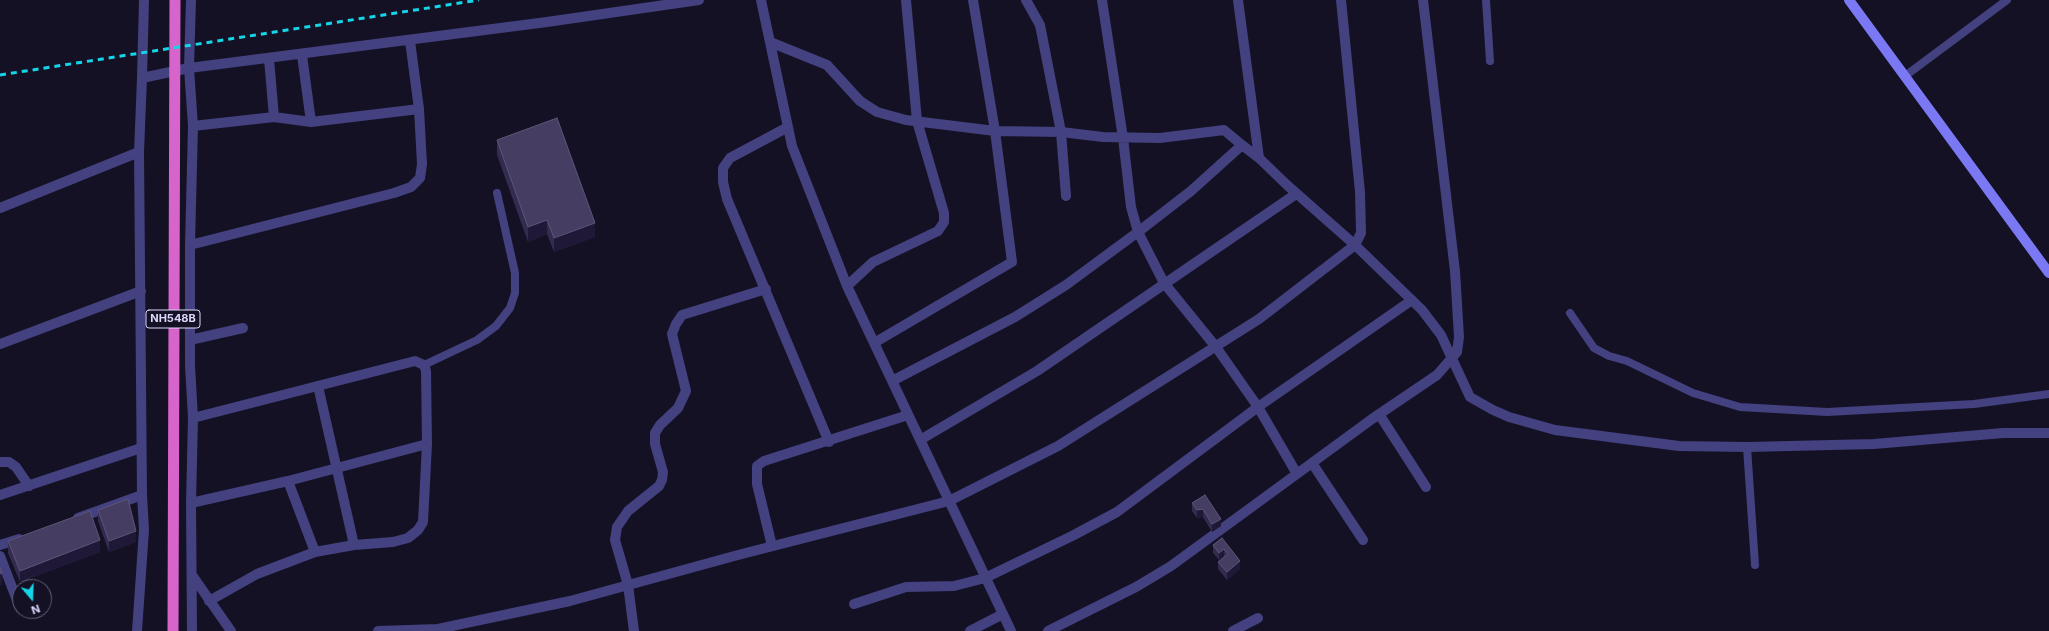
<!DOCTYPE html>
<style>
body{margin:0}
#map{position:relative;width:2049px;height:631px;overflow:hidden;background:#141124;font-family:Inter,sans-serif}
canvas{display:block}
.north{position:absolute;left:12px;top:579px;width:40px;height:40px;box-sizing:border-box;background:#141124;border:1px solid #64617a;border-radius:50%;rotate:161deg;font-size:11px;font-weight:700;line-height:16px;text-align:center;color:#dcd8fb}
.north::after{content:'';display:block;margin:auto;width:14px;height:18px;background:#16d5e9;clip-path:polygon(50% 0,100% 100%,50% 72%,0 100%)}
</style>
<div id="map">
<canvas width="2049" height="631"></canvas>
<div class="north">N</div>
</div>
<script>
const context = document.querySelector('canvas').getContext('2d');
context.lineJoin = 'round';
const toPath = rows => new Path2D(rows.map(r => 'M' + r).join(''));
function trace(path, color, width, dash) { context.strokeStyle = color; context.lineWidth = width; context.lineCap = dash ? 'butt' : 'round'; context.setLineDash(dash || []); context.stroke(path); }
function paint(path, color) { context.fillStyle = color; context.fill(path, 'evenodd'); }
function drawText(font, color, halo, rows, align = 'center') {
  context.font = font + ' Inter,sans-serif'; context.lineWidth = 4; context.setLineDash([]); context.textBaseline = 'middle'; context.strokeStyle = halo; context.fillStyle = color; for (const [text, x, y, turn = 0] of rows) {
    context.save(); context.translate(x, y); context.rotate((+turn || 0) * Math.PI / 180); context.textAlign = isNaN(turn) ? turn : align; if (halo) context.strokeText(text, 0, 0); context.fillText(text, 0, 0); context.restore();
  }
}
const service = toPath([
 [1486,0,1490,61],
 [1905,76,2007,0],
 [1570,313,1594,348,1609,356,1627,361,1693,393,1740,407,1827,412,1974,404,2049,394],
 [424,365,477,340,496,326,510,308,515,293,515,273,497,193],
 [1747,447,1755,565]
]);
const minor = toPath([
 [191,0,189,68,193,126,190,245,190,365,193,418,191,503,192,631],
 [761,0,792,146,847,286,1011,631],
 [1026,0,1040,25,1061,132,1066,196],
 [1102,0,1123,138,1131,207,1138,232,1164,283,1216,347,1258,407,1297,474],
 [1238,0,1259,158,1287,185,1355,245,1422,310,1441,335,1470,397,1493,410,1509,417,1555,430,1679,446,1747,447,1874,444,2003,433,2049,433],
 [770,42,827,65,860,101,877,112,906,120,995,131,1061,132,1103,137,1160,138,1224,130,1242,145],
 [302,55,311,122],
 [269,59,274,117],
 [142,78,144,0],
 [193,126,274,117,311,122,419,109,410,41],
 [788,127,730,158,723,168,723,182,727,199,829,442],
 [0,208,139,152],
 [190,245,394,193,411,187,420,178,422,164,419,109],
 [847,286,873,262,938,231,944,222,944,213,917,121,906,0],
 [190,340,243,328],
 [874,343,1012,262,995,131,973,0],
 [0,344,141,291],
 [892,381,1015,317,1066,285,1138,232,1191,191,1242,145,1259,158],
 [318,386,354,545],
 [1379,414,1426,487],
 [193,418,415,361,424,365,426,371,427,444,423,522,418,530,408,538,393,542,354,545,315,552],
 [920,440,1037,371,1296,194],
 [0,462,9,462,16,467,29,486],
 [1312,463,1363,540],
 [0,495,141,448],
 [191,503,288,481,427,444],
 [78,518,142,495],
 [0,545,19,539],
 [772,546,757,484,757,466,764,461,908,415],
 [0,556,20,608],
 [192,575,231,631],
 [209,601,257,574,315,552,288,481],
 [854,604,906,587,954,586,985,578,1072,536,1117,512,1258,407,1412,300],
 [137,631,144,530,142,495,139,152,142,78,189,68,547,22,699,0],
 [378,631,438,629,570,601,738,555,949,501,1058,446,1259,319,1355,245,1361,233,1360,192,1341,0],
 [634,631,628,585,615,540,617,527,628,511,659,486,662,480,663,472,655,444,655,433,660,425,678,408,686,391,672,334,676,324,682,315,766,289],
 [970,631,1003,614],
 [1048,631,1136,587,1171,566,1372,419,1437,375,1457,352,1459,337,1455,271,1423,0],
 [1233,631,1258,618]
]);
const secondary = toPath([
 [1849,0,2049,273]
]);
const trunk = toPath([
 [173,631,175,0]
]);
const rail = toPath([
 [0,75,479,0]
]);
const wall = toPath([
 [497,140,595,237,554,252,547,234,528,242,497,155],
 [1205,495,1221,526,1212,532,1203,517,1197,518,1192,511,1192,503],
 [98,510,136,542,109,552,98,521],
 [1222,538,1240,569,1227,580,1218,569,1218,562,1225,557,1224,556,1219,560,1213,553,1213,545],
 [8,541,100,552,20,582,8,553]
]);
const shadedWall = toPath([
 [547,220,547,234,528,242,528,227],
 [595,223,595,237,554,252,554,238],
 [1203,509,1203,517,1197,518,1197,510],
 [1221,519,1221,526,1212,532,1212,524],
 [136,531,136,542,109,552,109,541],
 [100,540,100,552,20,582,20,571],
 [1224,549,1224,556,1219,560,1219,553],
 [1240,561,1240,569,1227,580,1227,572],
 [2,573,2,585,0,585,0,574]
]);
const building = toPath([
 [557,118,595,223,554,238,547,220,528,227,497,140,557,118],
 [1205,495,1221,519,1212,524,1203,509,1197,510,1192,503,1205,495],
 [128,499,136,531,109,541,98,510,128,499],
 [90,511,100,540,20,571,8,541,90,511],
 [1222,538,1240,561,1227,572,1218,562,1228,554,1224,549,1219,553,1213,545,1222,538],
 [0,568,2,573,0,574,0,568]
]);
const shields = [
 [173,319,54]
];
const shieldNames = [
 ["NH548B",173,319]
];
trace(service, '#43417f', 8);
trace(minor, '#43417f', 10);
trace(secondary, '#7a78f2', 10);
trace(trunk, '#d664cb', 11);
trace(rail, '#16d5e9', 3, [6, 5]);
paint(wall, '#332c50');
paint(shadedWall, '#1f1937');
paint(building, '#453e62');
trace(building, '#5d567a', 1);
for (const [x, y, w] of shields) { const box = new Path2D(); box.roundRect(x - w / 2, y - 9, w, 18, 3); context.fillStyle = '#141124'; context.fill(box); trace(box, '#dcd8fb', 1); }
drawText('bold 11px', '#dcd8fb', null, shieldNames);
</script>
